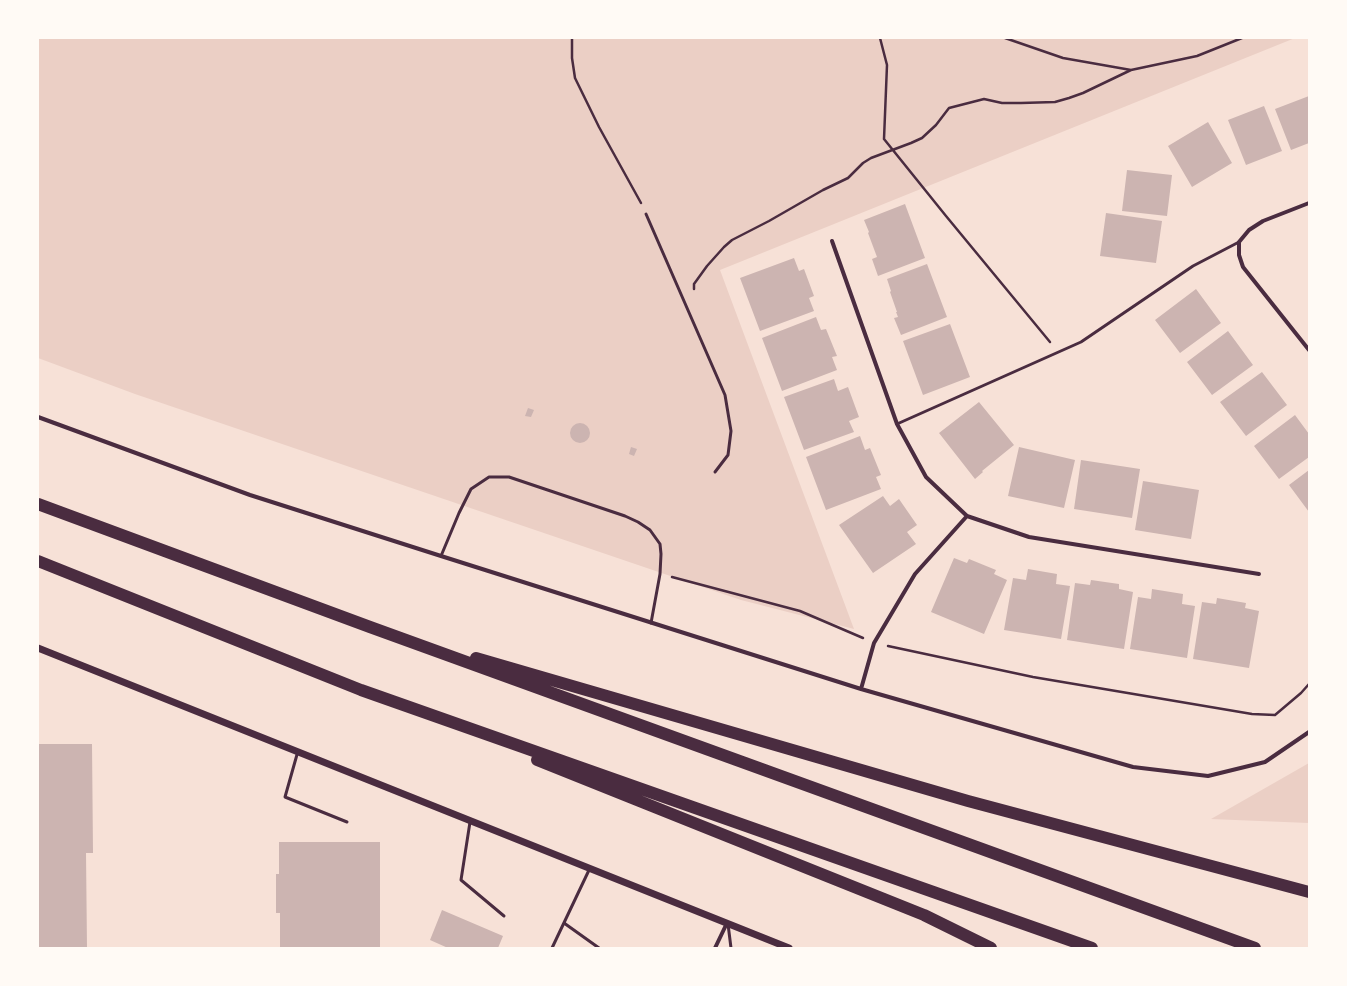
<!DOCTYPE html>
<style>
body{margin:0}
#map{position:relative;width:1347px;height:986px;overflow:hidden;background:#f7e1d7;font-family:"Source Serif 4",serif}
canvas{display:block}
.frame{position:absolute;inset:0;border:39px solid #fffaf5;pointer-events:none}
</style>
<div id="map">
<canvas width="1347" height="986"></canvas>
<div class="frame"></div>
</div>
<script>
const context = document.querySelector('canvas').getContext('2d');
context.lineJoin = 'round';
function paint(path, color) { context.fillStyle = color; context.fill(path, 'evenodd'); }
const toPath = rows => new Path2D(rows.map(r => 'M' + r).join(''));
function trace(path, color, width, dash) { context.strokeStyle = color; context.lineWidth = width; context.lineCap = dash ? 'butt' : 'round'; context.setLineDash(dash || []); context.stroke(path); }
const green = toPath([
 [38,38,1295,38,720,270,854,629,741,600,135,394,38,358],
 [1309,763,1309,823,1211,819]
]);
const building = toPath([
 [1309,96,1309,143,1291,150,1275,109],
 [1264,106,1282,151,1246,165,1228,120],
 [1208,122,1232,163,1192,187,1168,146],
 [1127,170,1172,175,1167,216,1122,211],
 [905,204,925,258,878,276,872,259,877,257,868,233,869,232,864,220],
 [1106,213,1162,221,1156,263,1100,256],
 [794,258,799,271,804,269,814,296,809,298,814,311,760,331,740,278],
 [927,264,947,317,901,335,894,318,898,317,896,312,897,312,890,292,891,291,887,279],
 [1196,289,1221,323,1180,353,1155,320],
 [816,317,821,330,826,329,837,356,832,357,837,370,782,391,762,338],
 [950,324,970,377,923,395,903,341],
 [1228,331,1253,365,1212,395,1187,362],
 [1262,372,1287,405,1246,436,1220,402],
 [834,379,838,391,848,387,859,417,849,421,854,432,804,450,784,397],
 [979,402,1014,445,982,471,983,472,975,479,939,433],
 [528,408,534,410,531,417,525,416],
 [1295,415,1309,434,1309,457,1279,479,1254,446],
 '570 433a10 10 0 1 1 20 0a10 10 0 1 1-20 0Z',
 [860,436,865,450,870,448,881,475,876,477,881,489,826,510,806,457],
 [631,447,637,449,634,456,629,454],
 [1019,447,1075,460,1064,508,1008,496],
 [1081,460,1140,469,1132,518,1074,509],
 [1309,470,1309,512,1289,485],
 [1143,481,1199,490,1191,539,1135,530],
 [883,496,890,506,899,499,917,525,907,532,916,544,873,573,839,525],
 [954,558,967,563,969,559,996,570,994,574,1007,580,984,634,931,612],
 [1028,569,1057,574,1056,584,1070,586,1061,639,1004,630,1013,578,1026,580],
 [1091,580,1119,584,1119,589,1133,592,1124,649,1067,640,1075,583,1090,585],
 [1152,589,1183,594,1182,604,1195,606,1187,658,1130,649,1138,597,1151,599],
 [1217,598,1246,603,1245,608,1259,611,1249,668,1193,659,1202,602,1216,604],
 [38,744,92,744,93,853,86,853,87,948,38,948],
 [279,842,380,842,380,948,280,948,280,913,276,913,276,874,279,874],
 [442,910,503,936,498,948,448,948,430,940]
]);
const path = toPath([
 [572,38,572,58,575,78,599,127,641,203],
 [880,38,887,65,884,139,946,216,1050,342],
 [1005,38,1063,58,1131,70,1197,56,1242,38],
 [694,289,694,284,707,266,724,247,732,240,769,221,823,190,848,178,863,163,871,158,911,143,922,138,936,125,949,108,984,99,1002,103,1021,103,1055,102,1069,98,1083,93,1131,70],
 [672,577,800,611,863,638],
 [888,646,1033,677,1252,714,1275,715,1301,693,1309,684]
]);
const service = toPath([
 [646,214,725,395,731,431,728,455,715,472],
 [897,424,1081,342,1193,266,1239,242],
 [441,556,459,513,471,489,489,477,509,477,625,516,638,522,650,530,660,544,661,554,660,574,651,623],
 [298,751,285,797,347,822],
 [470,822,461,880,504,916],
 [564,923,599,948],
 [728,924,731,948],
 [552,948,590,868]
]);
const minor = toPath([
 [1309,203,1263,221,1249,230,1239,242,1239,255,1243,267,1309,350],
 [832,241,897,424,926,477,967,516,1029,537,1259,574],
 [38,417,250,495,441,556,861,689,1133,767,1208,776,1265,762,1309,732],
 [861,689,874,643,915,574,967,516],
 [715,948,727,923]
]);
const tertiary = toPath([
 [38,648,789,948]
]);
const motorway = toPath([
 [38,504,370,627,1255,948],
 [38,561,361,690,1092,948],
 [476,658,968,801,1309,892],
 [537,760,924,915,991,948]
]);
paint(green, '#ebcfc5');
paint(building, '#ccb4b1');
trace(path, '#4a2c40', 2.5);
trace(service, '#4a2c40', 3);
trace(minor, '#4a2c40', 4);
trace(tertiary, '#4a2c40', 7);
trace(motorway, '#4a2c40', 12);
</script>
